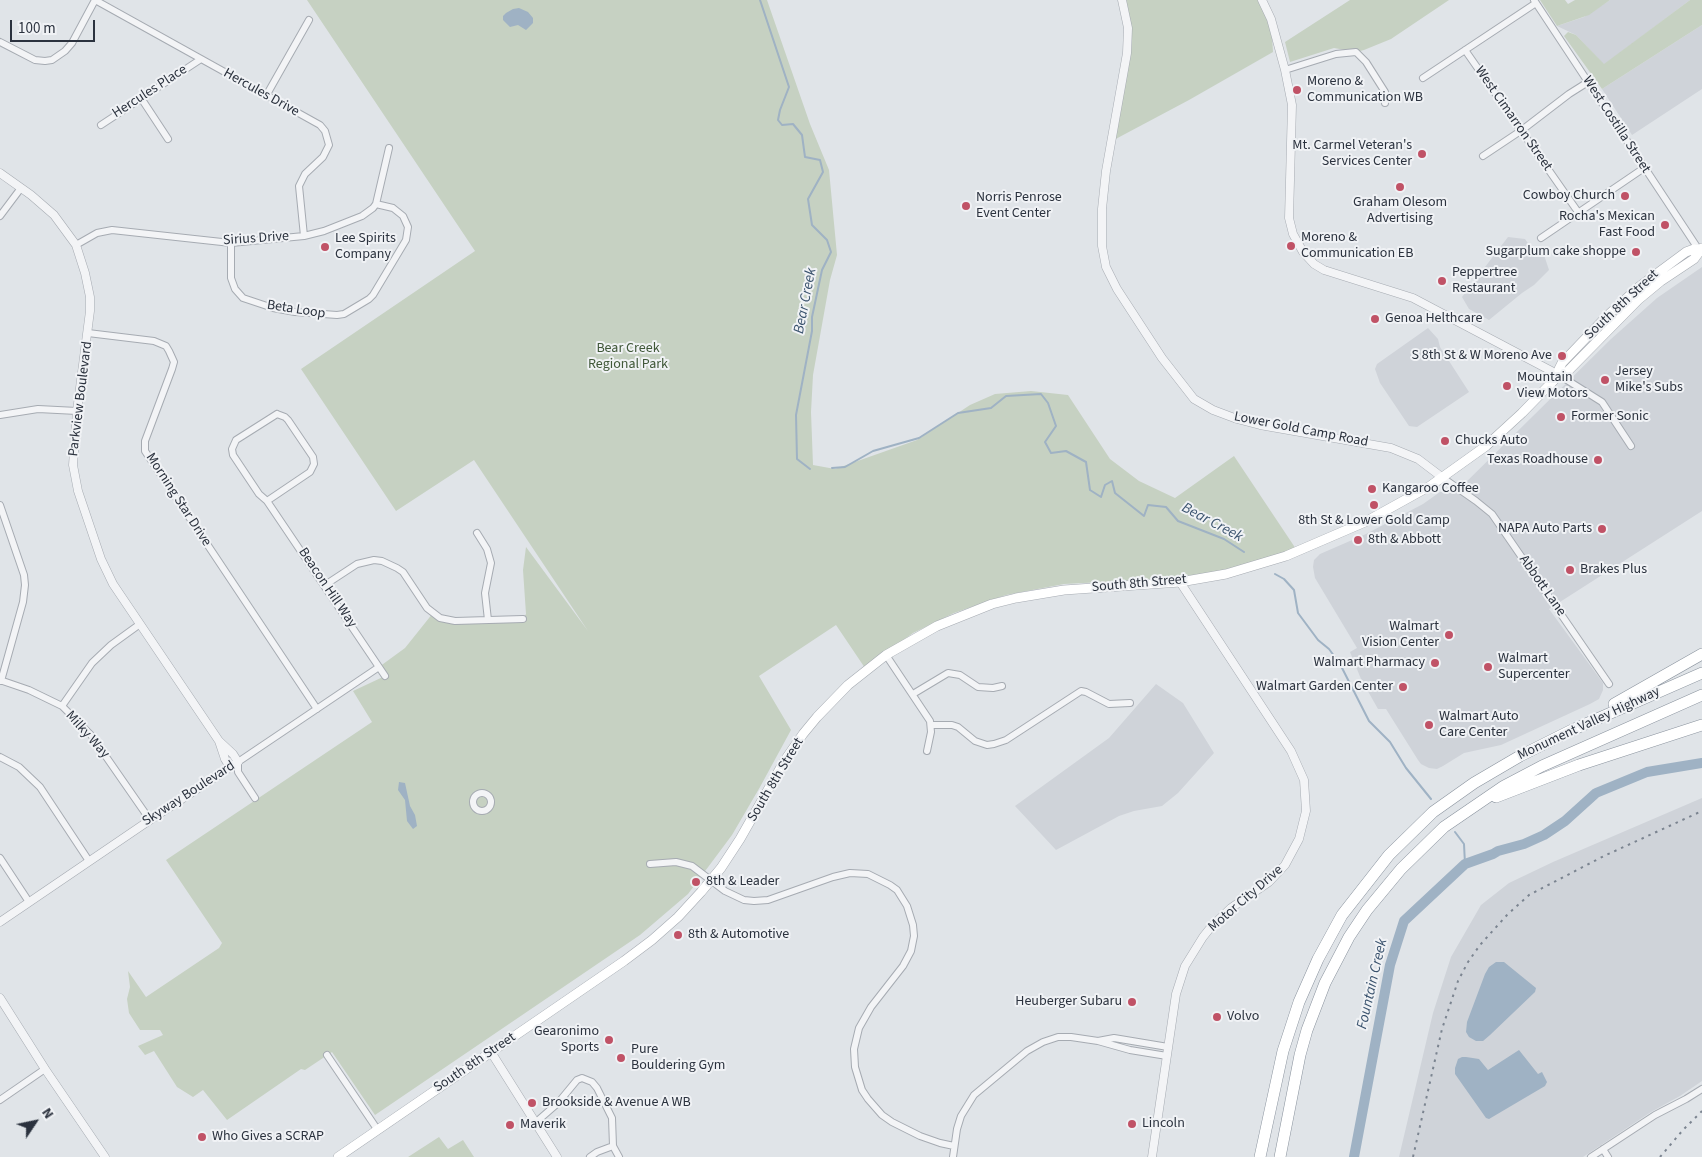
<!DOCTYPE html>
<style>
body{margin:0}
#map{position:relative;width:1702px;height:1157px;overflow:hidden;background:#e0e4e8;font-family:"Source Sans 3",sans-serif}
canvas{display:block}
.north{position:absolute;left:10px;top:1097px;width:50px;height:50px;-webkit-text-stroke:4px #f0f2f5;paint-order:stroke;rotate:56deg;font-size:14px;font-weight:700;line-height:20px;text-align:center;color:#2b323e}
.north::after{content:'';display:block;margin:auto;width:18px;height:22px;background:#2b323e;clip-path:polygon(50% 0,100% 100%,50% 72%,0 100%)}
.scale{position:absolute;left:10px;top:20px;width:85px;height:22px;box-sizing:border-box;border:2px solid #2b323e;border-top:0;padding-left:6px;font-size:15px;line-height:18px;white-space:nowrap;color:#2b323e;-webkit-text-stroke:4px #f0f2f5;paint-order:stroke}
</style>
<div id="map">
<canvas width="1702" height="1157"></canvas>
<div class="north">N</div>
<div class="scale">100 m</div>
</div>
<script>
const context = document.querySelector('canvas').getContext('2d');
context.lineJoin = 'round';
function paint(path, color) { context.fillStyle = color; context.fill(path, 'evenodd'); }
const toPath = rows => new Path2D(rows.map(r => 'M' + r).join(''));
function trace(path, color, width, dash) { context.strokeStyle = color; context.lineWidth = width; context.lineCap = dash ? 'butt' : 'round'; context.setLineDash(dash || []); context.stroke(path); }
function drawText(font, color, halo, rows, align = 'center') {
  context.font = font + ' "Source Sans 3",sans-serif'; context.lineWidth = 4; context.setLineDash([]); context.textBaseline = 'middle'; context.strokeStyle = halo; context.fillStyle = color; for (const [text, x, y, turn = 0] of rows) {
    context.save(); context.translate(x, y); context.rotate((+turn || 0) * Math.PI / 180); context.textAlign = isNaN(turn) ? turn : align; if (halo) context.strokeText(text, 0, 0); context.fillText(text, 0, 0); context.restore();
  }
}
const built = toPath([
 [1610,0,1690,0,1604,65,1576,35,1557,26,1584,17],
 [1702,25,1702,89,1632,135,1602,89],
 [1508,237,1525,239,1532,249,1542,249,1549,270,1534,285,1522,293,1489,320,1469,309,1462,297],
 [1702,267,1702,511,1549,609,1603,683,1603,690,1599,699,1590,704,1501,745,1464,753,1443,766,1437,769,1429,768,1421,764,1418,760,1386,709,1378,709,1361,679,1350,652,1357,648,1315,578,1313,567,1314,560,1320,554,1366,534,1423,504,1440,492,1450,492,1454,494,1611,339,1657,298],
 [1428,328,1438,339,1440,347,1469,392,1417,427,1409,426,1380,383,1375,369,1377,364],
 [1156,684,1183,703,1214,753,1178,793,1162,806,1134,811,1119,816,1056,850,1015,806,1109,738],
 [1702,798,1702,1081,1680,1096,1651,1112,1583,1157,1399,1157,1433,1013,1451,957,1481,905,1509,883,1553,862]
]);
const green = toPath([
 [307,0,767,0,810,124,829,170,837,255,830,280,813,375,811,412,813,465,835,469,917,440,970,405,995,394,1031,391,1068,395,1110,459,1139,481,1175,498,1234,456,1296,549,1227,569,1202,574,1160,579,1064,584,1006,595,954,613,913,633,865,668,836,625,759,676,791,730,760,787,732,835,688,894,640,935,375,1115,332,1052,305,1070,301,1069,227,1120,203,1090,193,1097,177,1087,154,1051,145,1055,138,1046,163,1035,160,1030,140,1030,129,1013,127,999,130,987,128,971,146,997,219,948,222,943,166,860,372,722,353,691,385,676,379,667,405,648,433,613,448,620,523,619,526,614,523,570,526,547,588,631,474,460,396,511,301,369,475,251],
 [1121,0,1262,0,1271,19,1273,52,1189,100,1110,142,1127,53],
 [1350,0,1449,0,1391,39,1364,50,1356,52,1334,48,1290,62,1285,42],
 [1540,0,1565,0,1568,4,1575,0,1610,0,1589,15,1557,26],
 [1690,0,1702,0,1702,25,1602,89,1564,36,1568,32,1576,35,1604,64],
 [439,1137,448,1149,463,1140,474,1157,408,1157]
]);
const water = toPath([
 [519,8,528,12,533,18,533,23,526,30,518,25,510,27,503,20,503,16,506,13,513,9],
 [399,782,405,783,410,806,415,815,417,826,413,829,407,821,405,800,398,790],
 [1496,962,1504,962,1536,988,1535,992,1490,1035,1483,1041,1476,1041,1469,1037,1466,1032,1467,1022,1485,974,1489,967],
 [1519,1050,1538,1074,1542,1072,1547,1082,1545,1086,1489,1119,1486,1118,1455,1074,1455,1068,1458,1059,1462,1057,1466,1057,1479,1059,1488,1070]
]);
const stream = toPath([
 [760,0,789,87,780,110,778,120,782,125,793,124,802,135,805,157,820,160,823,172,808,199,812,225,827,240,831,252,822,270,812,317,812,331,796,415,797,459,810,469],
 [832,468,845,467,873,451,919,438,958,413,991,408,1006,396,1041,394,1048,403,1056,426,1045,442,1051,453,1066,451,1086,462,1090,490,1101,497,1105,485,1112,481,1115,493,1144,516,1148,505,1166,507,1178,521,1224,539,1244,552],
 [1275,574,1284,579,1294,590,1298,613,1318,640,1329,649,1340,664,1369,721,1390,742,1406,768,1431,799],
 [1455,832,1464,844,1465,864]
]);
const river = toPath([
 [1354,1157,1390,965,1404,921,1465,864,1493,854,1498,851,1524,844,1544,835,1565,821,1596,793,1647,772,1702,763]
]);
const minor = toPath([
 [1534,0,1699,250],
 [0,42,35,60,45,61,52,60,65,51,72,43,95,0,320,125,325,131,329,145,323,157,305,174,299,186,304,236],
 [1465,50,1578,212],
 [1285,70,1336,54,1356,52,1366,62,1385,92,1385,103],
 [1423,78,1536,3],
 [266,96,309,20],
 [141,98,168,139],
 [101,125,201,59],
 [1483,156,1522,130,1569,94,1588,82],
 [0,216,21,188],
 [1541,238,1644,168],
 [231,243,231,278,235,289,243,298,273,308,295,312,337,315,344,314,369,299,373,295,406,240,408,227,403,216,393,208,376,204],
 [76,245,97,233,112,230,231,243,304,236,324,231,362,216,373,208,376,204,389,148],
 [88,333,154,341,166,346,169,351,174,362,172,369,145,441,145,451,317,709],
 [1559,375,1602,402,1631,446],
 [277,414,285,417,288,420,313,457,314,464,310,472,267,501,259,494,233,455,232,449,236,440,277,414],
 [0,415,38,409,77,411],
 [1443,478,1476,501,1492,514,1609,684],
 [267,501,385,676],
 [0,505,24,575,25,585,23,602,1,681],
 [477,533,487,549,491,563,485,593,488,620],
 [325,585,357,564,374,560,382,561,397,568,403,572,427,608,440,618,455,621,523,619],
 [886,655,930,721,931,732,927,751],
 [0,680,29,690,62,706,91,735,150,820],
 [913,694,948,673,960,675,978,687,993,688,1002,686],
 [62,706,92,663,111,645,140,624],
 [931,725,952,725,958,727,975,741,987,745,994,744,1006,740,1081,691,1086,692,1109,704,1130,703],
 [0,757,19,767,40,787,89,861],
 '473 802a9 9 0 1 1 18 0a9 9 0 1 1-18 0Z',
 [255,798,238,772,238,762,379,667],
 [0,858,29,902],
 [650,864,676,862,692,866,725,891,744,900,754,901,768,900,833,877,850,873,868,874,890,885,897,890,907,906,913,925,914,936,911,951,903,966,871,1007,859,1028,854,1049,855,1067,862,1090,868,1099,882,1115,892,1122,920,1136,940,1143,954,1146],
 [327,1055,377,1129],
 [1167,1056,1130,1050,1098,1041,1114,1038,1168,1047],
 [0,1100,45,1069],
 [535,1123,558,1103,577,1080,582,1078,592,1082,597,1088,612,1118,613,1146,619,1157],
 [1603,1149,1608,1157],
 [590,1157,597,1152,613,1146],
 [953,1157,957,1129,961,1116,974,1095,1027,1051,1043,1042,1058,1037,1071,1037,1098,1041],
 [1591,1157,1655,1115,1686,1099,1702,1089]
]);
const tertiary = toPath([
 [1122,0,1128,28,1127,53,1106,171,1102,209,1102,246,1106,267,1117,289,1162,358,1194,399,1213,410,1237,419,1260,425,1391,448,1418,459,1443,478],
 [1262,0,1271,19,1285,70,1292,105,1289,218,1293,234,1303,252,1314,264,1324,270,1413,298,1559,375],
 [0,173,31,195,54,215,76,245,85,273,90,297,90,311,77,411,73,465,78,491,101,559,113,584,219,741,225,759,230,767],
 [0,922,150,820,238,762,233,754,219,741],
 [0,998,45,1069,105,1157],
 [491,1052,557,1157],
 [1152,1157,1176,994,1185,966,1203,937,1211,927,1231,908,1269,882,1285,865,1299,839,1306,811,1304,780,1291,751,1180,582]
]);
const secondary = toPath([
 [1559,375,1559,369,1562,363,1606,317,1640,286,1686,252,1694,249,1699,250],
 [338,1157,624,961,652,940,678,917,701,892,721,868,740,839,785,760,803,734,817,717,848,685,886,655,937,626,992,604,1016,598,1064,590,1180,582,1226,574,1286,556,1365,522,1430,486,1486,446,1522,413,1559,375,1568,371,1638,300,1661,281,1694,259,1702,248]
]);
const motorway = toPath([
 [1614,704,1702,654],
 [1496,797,1579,765,1702,725],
 [1260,1157,1283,1051,1299,1002,1318,959,1342,915,1389,855,1433,812,1474,783,1520,756,1572,730,1702,673],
 [1280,1157,1300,1055,1307,1030,1325,983,1349,937,1367,910,1401,869,1444,827,1504,786,1542,766,1702,695]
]);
const rail = toPath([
 [1413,1157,1442,1029,1458,981,1468,962,1480,945,1507,915,1529,895,1604,856,1702,811],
 [1660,1157,1683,1130,1702,1111]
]);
const markers = [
 [1297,90,5,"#c05266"],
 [1422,154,5,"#c05266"],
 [1400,187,5,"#c05266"],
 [1625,196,5,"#c05266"],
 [966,206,5,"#c05266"],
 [1665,225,5,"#c05266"],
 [1291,246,5,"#c05266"],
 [325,247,5,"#c05266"],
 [1636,252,5,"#c05266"],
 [1442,281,5,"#c05266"],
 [1375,319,5,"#c05266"],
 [1562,356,5,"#c05266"],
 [1605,380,5,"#c05266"],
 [1507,386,5,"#c05266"],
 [1561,417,5,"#c05266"],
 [1445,441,5,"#c05266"],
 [1598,460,5,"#c05266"],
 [1372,489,5,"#c05266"],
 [1374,505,5,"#c05266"],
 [1602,529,5,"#c05266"],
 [1358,540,5,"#c05266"],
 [1570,570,5,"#c05266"],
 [1449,635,5,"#c05266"],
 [1435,663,5,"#c05266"],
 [1488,667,5,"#c05266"],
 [1403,687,5,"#c05266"],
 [1429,725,5,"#c05266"],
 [696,882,5,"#c05266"],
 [678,935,5,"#c05266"],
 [1132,1002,5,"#c05266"],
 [1217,1017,5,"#c05266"],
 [609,1040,5,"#c05266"],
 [621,1058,5,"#c05266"],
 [532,1103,5,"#c05266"],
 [1132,1124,5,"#c05266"],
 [510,1125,5,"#c05266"],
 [202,1137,5,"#c05266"]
];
const poiNames = [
 ["Moreno &",1307,82],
 ["Communication WB",1307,98],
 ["Mt. Carmel Veteran's",1412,146,"right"],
 ["Services Center",1412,162,"right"],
 ["Cowboy Church",1615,196,"right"],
 ["Norris Penrose",976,198],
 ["Event Center",976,214],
 ["Graham Olesom",1400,203,"center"],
 ["Advertising",1400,219,"center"],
 ["Rocha's Mexican",1655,217,"right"],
 ["Fast Food",1655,233,"right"],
 ["Moreno &",1301,238],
 ["Communication EB",1301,254],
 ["Lee Spirits",335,239],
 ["Company",335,255],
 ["Sugarplum cake shoppe",1626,252,"right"],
 ["Peppertree",1452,273],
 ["Restaurant",1452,289],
 ["Genoa Helthcare",1385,319],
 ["S 8th St & W Moreno Ave",1552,356,"right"],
 ["Jersey",1615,372],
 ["Mike's Subs",1615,388],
 ["Mountain",1517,378],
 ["View Motors",1517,394],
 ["Former Sonic",1571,417],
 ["Chucks Auto",1455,441],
 ["Texas Roadhouse",1588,460,"right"],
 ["Kangaroo Coffee",1382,489],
 ["8th St & Lower Gold Camp",1374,521,"center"],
 ["NAPA Auto Parts",1592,529,"right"],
 ["8th & Abbott",1368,540],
 ["Brakes Plus",1580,570],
 ["Walmart",1439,627,"right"],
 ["Vision Center",1439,643,"right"],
 ["Walmart",1498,659],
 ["Supercenter",1498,675],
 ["Walmart Pharmacy",1425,663,"right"],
 ["Walmart Garden Center",1393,687,"right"],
 ["Walmart Auto",1439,717],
 ["Care Center",1439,733],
 ["8th & Leader",706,882],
 ["8th & Automotive",688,935],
 ["Heuberger Subaru",1122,1002,"right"],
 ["Volvo",1227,1017],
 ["Gearonimo",599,1032,"right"],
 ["Sports",599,1048,"right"],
 ["Pure",631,1050],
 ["Bouldering Gym",631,1066],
 ["Brookside & Avenue A WB",542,1103],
 ["Lincoln",1142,1124],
 ["Maverik",520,1125],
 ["Who Gives a SCRAP",212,1137]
];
const streetNames = [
 ["Hercules Place",150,92,-33],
 ["Hercules Drive",261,93,29],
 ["West Cimarron Street",1513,119,55],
 ["West Costilla Street",1616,125,57],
 ["Sirius Drive",256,239,-4],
 ["South 8th Street",1622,305,-43],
 ["Beta Loop",296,310,9],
 ["Parkview Boulevard",81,399,-83],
 ["Lower Gold Camp Road",1301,430,11],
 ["Morning Star Drive",178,500,57],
 ["South 8th Street",1139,584,-5],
 ["Abbott Lane",1542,586,55],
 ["Beacon Hill Way",327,588,56],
 ["Monument Valley Highway",1589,724,-25],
 ["Milky Way",87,735,48],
 ["South 8th Street",776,780,-59],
 ["Skyway Boulevard",189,794,-33],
 ["Motor City Drive",1246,899,-41],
 ["South 8th Street",475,1063,-34]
];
const parkNames = [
 ["Bear Creek",628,349],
 ["Regional Park",628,365]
];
const waterNames = [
 ["Bear Creek",806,301,-79],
 ["Bear Creek",1212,523,28],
 ["Fountain Creek",1373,984,-77]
];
paint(built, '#cfd3d9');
paint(green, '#c6d1c2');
paint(water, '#9fb2c4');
trace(stream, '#9fb2c4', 2);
trace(river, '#9fb2c4', 10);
trace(minor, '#a6abb2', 8);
trace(tertiary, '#a6abb2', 9);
trace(secondary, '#a6abb2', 10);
trace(motorway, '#89929d', 12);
trace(minor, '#f3f4f6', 6);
trace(tertiary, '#f3f4f6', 8);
trace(secondary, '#fff', 9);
trace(motorway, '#fff', 11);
trace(rail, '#7b8490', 2, [2.5, 5]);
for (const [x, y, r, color] of markers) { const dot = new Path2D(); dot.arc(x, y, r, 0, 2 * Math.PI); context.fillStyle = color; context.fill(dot); trace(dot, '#f0f2f5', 2); }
drawText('14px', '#2b323e', '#f0f2f5', poiNames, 'left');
drawText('14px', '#2b323e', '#f0f2f5', streetNames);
drawText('14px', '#405839', '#f0f2f5', parkNames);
drawText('italic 15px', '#39526d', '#f0f2f5', waterNames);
</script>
